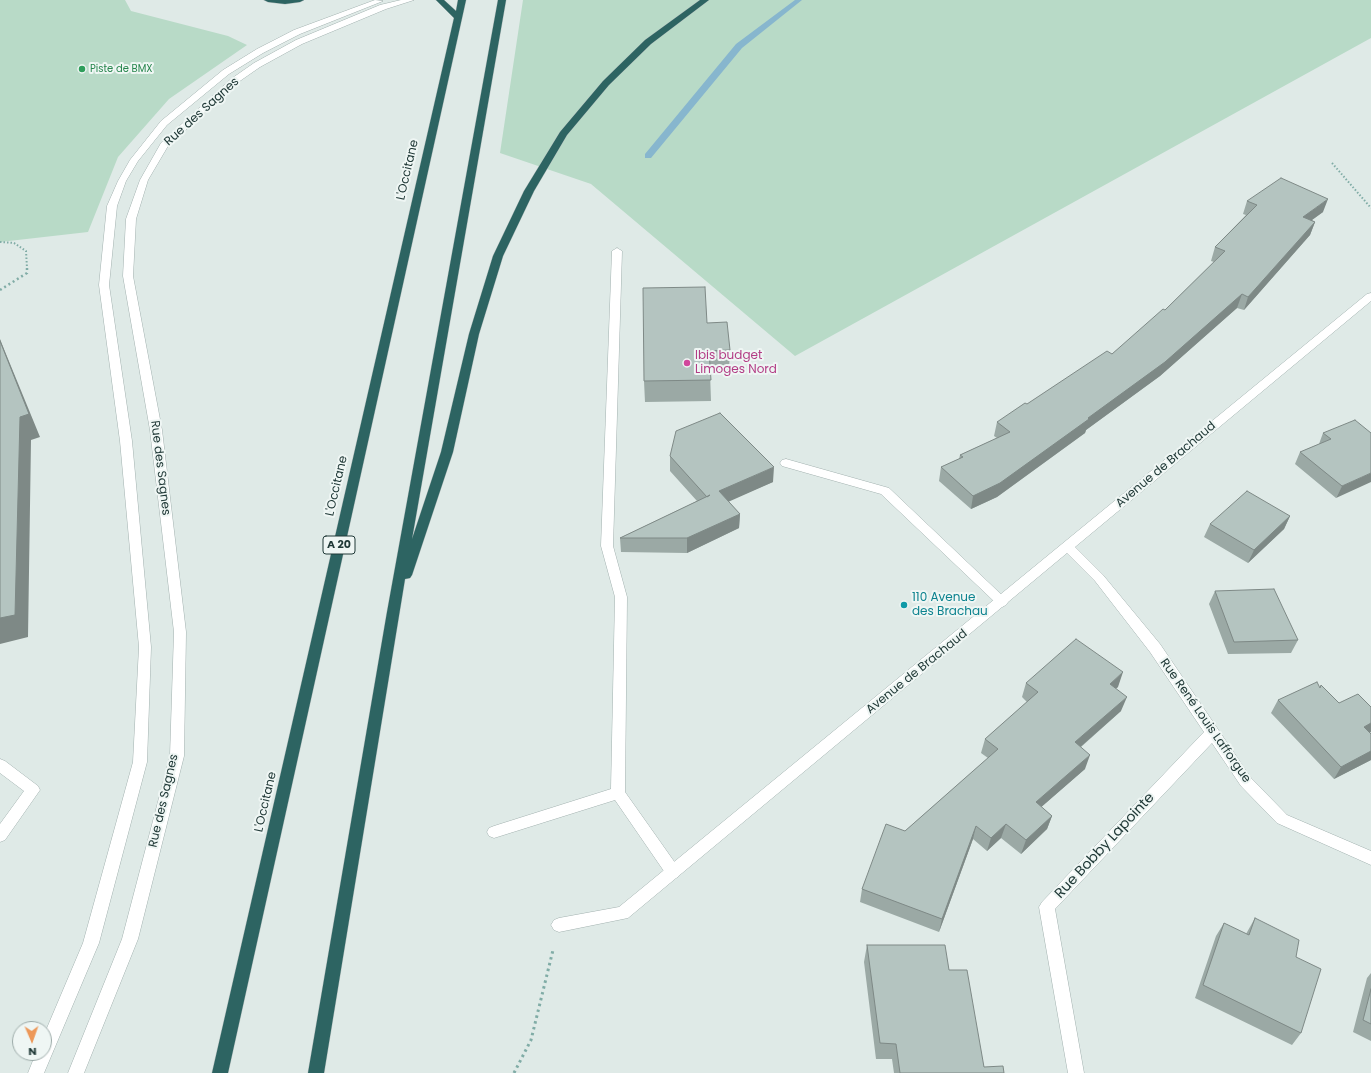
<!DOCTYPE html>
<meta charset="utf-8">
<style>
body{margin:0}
#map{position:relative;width:1371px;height:1073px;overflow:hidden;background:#dfeae7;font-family:Poppins,sans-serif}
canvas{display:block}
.north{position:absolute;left:12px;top:1021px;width:40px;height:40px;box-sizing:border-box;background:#eff6f4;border:1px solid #9caaa8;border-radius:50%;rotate:178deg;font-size:11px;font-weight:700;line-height:16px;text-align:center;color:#203937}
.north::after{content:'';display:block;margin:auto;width:14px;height:18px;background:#ed9859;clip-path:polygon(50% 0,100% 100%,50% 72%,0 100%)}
</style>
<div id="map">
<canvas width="1371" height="1073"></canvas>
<div class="north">N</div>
</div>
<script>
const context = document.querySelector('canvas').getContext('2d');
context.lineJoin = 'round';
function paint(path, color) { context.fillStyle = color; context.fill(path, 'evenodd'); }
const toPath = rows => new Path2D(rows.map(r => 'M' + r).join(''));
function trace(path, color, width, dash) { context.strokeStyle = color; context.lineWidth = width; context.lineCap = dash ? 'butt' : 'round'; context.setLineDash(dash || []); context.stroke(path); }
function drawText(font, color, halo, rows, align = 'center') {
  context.font = font + ' Poppins,sans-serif'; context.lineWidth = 4; context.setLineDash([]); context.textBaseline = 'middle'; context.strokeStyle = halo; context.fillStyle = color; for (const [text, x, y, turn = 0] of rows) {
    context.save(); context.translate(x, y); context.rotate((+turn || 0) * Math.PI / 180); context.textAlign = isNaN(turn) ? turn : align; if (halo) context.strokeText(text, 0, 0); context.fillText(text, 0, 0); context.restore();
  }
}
const green = toPath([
 [0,0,125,0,131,11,228,36,247,45,169,99,118,157,88,232,0,242],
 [523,0,1371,0,1371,38,795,356,591,184,500,153]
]);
const stream = toPath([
 [795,0,802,0,742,48,651,158,645,158,645,154,736,44,795,0]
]);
const pathFar2 = toPath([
 [1332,163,1371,208],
 [0,242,14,243,26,251,27,268]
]);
const pathFar1 = toPath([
 [0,290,27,273,27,267]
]);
const path = toPath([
 [514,1073,531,1040,553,950]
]);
const service = toPath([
 [617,248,622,251,613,546,627,597,625,792,678,867,680,872,678,877,673,879,668,877,615,800,494,838,489,836,487,832,489,828,494,826,611,789,615,597,601,546,612,251,617,248],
 [786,459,889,488,1006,599,1008,602,1006,605,1002,607,998,605,881,494,782,466,780,463,782,460,786,459],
 [0,759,5,761,38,786,40,790,5,840,0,842,0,824,24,791,0,773,0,759]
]);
const minor = toPath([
 [1371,293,1371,301,1075,547,1103,575,1160,644,1251,778,1287,815,1371,851,1371,865,1277,823,1241,786,1212,743,1055,909,1084,1073,1068,1073,1039,907,1042,902,1204,732,1150,652,1095,581,1067,553,628,918,559,932,554,930,551,925,554,920,559,918,619,907,1367,294,1371,293]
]);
const tertiary = toPath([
 [375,0,383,1,300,34,263,53,229,74,167,125,138,161,126,181,117,206,109,285,132,441,151,647,147,762,99,943,44,1073,28,1073,36,1053,44,1053,44,1035,83,943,133,762,139,647,120,441,99,285,107,206,118,181,130,160,161,121,223,70,257,49,294,30,375,0],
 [401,0,414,0,386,9,302,44,260,67,237,83,168,146,148,180,136,219,133,276,162,430,186,632,184,756,138,939,84,1073,68,1073,122,939,170,756,174,632,150,430,123,276,126,219,140,180,161,143,231,79,254,63,296,40,380,5,401,0]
]);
const motorway = toPath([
 [264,0,304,0,300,2,285,4,268,2,264,0],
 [436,0,444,0,456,11,458,0,466,0,228,1073,212,1073,454,18,436,0],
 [498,0,506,0,412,539,441,452,469,334,493,256,524,191,560,132,603,81,645,40,700,0,709,0,651,44,609,85,567,135,534,191,503,256,479,334,453,452,412,575,410,578,405,579,324,1073,308,1073,387,612,498,0]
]);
const wall = toPath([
 [1247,201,1323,212,1312,220,1315,222,1310,235,1244,310,1237,308,1160,376,1086,430,1085,433,997,497,971,509,939,481,941,467,959,459,960,455,997,438,994,436,997,422,1112,354,1165,310,1214,262,1211,261,1215,247,1246,215,1243,214],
 [707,323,730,350,729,371,710,372,711,401,645,402,644,381],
 [1323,433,1371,433,1336,498,1295,464,1300,452,1319,444],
 [670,456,773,482,728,501,740,514,739,528,687,553,621,552,620,538,697,501,670,471],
 [1290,516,1284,529,1248,563,1204,537,1210,524],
 [1215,591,1298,640,1291,653,1228,654,1209,604],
 [1026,683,1118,687,1116,688,1121,711,1081,747,1085,769,1041,807,1052,816,1047,829,1021,854,1001,838,987,851,973,839,939,932,860,902,862,889,905,831,988,758,981,753,985,739,1027,702,1022,697],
 [1320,688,1339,703,1371,707,1371,732,1370,732,1371,734,1371,760,1334,779,1271,713,1278,700],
 [1255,918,1296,957,1301,1033,1292,1045,1195,998,1216,936,1224,923,1246,934],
 [867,945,949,970,984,1067,1004,1073,894,1073,892,1059,876,1059,864,962],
 [1371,973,1371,1041,1353,1032,1367,978]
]);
const shadedWall = toPath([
 [1328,199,1323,212,1298,230,1303,217],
 [1315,222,1310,235,1244,310,1248,297],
 [1242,294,1237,308,1160,376,1086,430,1085,433,997,497,971,509,973,496,1088,418],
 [0,339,6,354,40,437,31,440,28,637,0,644],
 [774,467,773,482,719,506,719,491],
 [1371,473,1371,482,1336,498,1342,486],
 [740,514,739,528,687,553,687,538],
 [1290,516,1284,529,1248,563,1254,550],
 [1123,672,1118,687,1105,698,1110,684],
 [1127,697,1121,711,1070,756,1075,742],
 [1371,723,1371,732,1356,739,1364,727],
 [1371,751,1371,760,1334,779,1341,767],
 [1090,755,1085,769,1031,816,1036,802],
 [1052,816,1047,829,1021,854,1026,840],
 [1006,824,1001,838,987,851,991,838],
 [976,826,973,839,939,932,942,919]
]);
const building = toPath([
 [1281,178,1328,199,1303,217,1315,222,1248,297,1242,294,1165,362,1088,418,1089,419,1000,483,973,496,941,467,963,457,960,455,1010,432,997,422,1025,403,1027,404,1107,351,1112,354,1163,309,1165,310,1225,251,1215,247,1257,205,1247,201,1281,178],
 [705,287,707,323,727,322,730,350,709,351,711,380,644,381,643,288,705,287],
 [0,341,29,414,20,417,15,615,0,618,0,341],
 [720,413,774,467,719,491,740,514,687,538,620,538,710,495,707,497,670,456,676,431,720,413],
 [1355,420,1371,433,1371,473,1342,486,1300,452,1331,439,1323,433,1355,420],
 [1247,491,1290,516,1254,550,1210,524,1247,491],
 [1274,589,1298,640,1234,642,1215,591,1274,589],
 [1076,639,1123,672,1110,684,1127,697,1075,742,1090,755,1036,802,1052,816,1026,840,1006,824,991,838,976,826,942,919,862,889,886,824,905,831,998,749,985,739,1038,692,1026,683,1076,639],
 [1317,682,1320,688,1321,685,1339,703,1358,694,1371,707,1371,723,1364,727,1371,734,1371,751,1341,767,1278,700,1317,682],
 [1255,918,1299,940,1296,957,1321,969,1301,1033,1203,985,1224,923,1249,935,1255,918],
 [867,945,945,945,949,970,967,970,984,1067,1003,1066,1004,1073,900,1073,896,1044,880,1043,867,945],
 [1371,989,1371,1024,1363,1020,1371,989]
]);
const markers = [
 [82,69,4,"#2e9e5b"],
 [687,363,4,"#d1479c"],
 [904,605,4,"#0f9aa8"]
];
const farLeisurenames = [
 ["Piste de BMX",90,69]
];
const shields = [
 [339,545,32]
];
const shieldNames = [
 ["A 20",339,545]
];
const streetNames = [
 ["Rue des Sagnes",202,112,-42],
 ["L'Occitane",408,170,-77],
 ["Avenue de Brachaud",1166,465,-40],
 ["Rue des Sagnes",160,468,83],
 ["L'Occitane",337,486,-77],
 ["Avenue de Brachaud",917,672,-39],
 ["Rue René Louis Lafforgue",1205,721,55],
 ["Rue des Sagnes",164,801,-77],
 ["L'Occitane",266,802,-77]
];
const hotelNames = [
 ["Ibis budget",695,356],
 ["Limoges Nord",695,370]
];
const cultureNames = [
 ["110 Avenue",912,598],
 ["des Brachau",912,612]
];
const nearStreetnames = [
 ["Rue Bobby Lapointe",1105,846,-47]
];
paint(green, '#b8dac7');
paint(stream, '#87b6ce');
trace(service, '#a2b1af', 1);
trace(minor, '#a2b1af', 1);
trace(tertiary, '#a2b1af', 1);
trace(motorway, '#bcc4c3', 1);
trace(pathFar2, '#80aca6', 2, [1.5, 2]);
trace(pathFar1, '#80aca6', 2.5, [2, 3]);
trace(path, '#80aca6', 3, [2.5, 3.5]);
paint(service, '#fff');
paint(minor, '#fff');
paint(tertiary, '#fff');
paint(motorway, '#2d6462');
paint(wall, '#9ba9a5');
paint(shadedWall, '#7e8986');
paint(building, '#b4c4c0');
trace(building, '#7e8986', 1);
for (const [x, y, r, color] of markers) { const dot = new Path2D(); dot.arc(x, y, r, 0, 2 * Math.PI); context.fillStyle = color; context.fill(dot); trace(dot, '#eff6f4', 1.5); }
drawText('10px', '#27864d', '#eff6f4', farLeisurenames, 'left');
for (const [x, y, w] of shields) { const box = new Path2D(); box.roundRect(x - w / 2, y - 9, w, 18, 3); context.fillStyle = '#eff6f4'; context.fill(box); trace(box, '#203937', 1); }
drawText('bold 11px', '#203937', null, shieldNames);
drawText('12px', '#203937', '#eff6f4', streetNames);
drawText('12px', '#b23c85', '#eff6f4', hotelNames, 'left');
drawText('12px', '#0d838f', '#eff6f4', cultureNames, 'left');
drawText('14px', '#203937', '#eff6f4', nearStreetnames);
</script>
